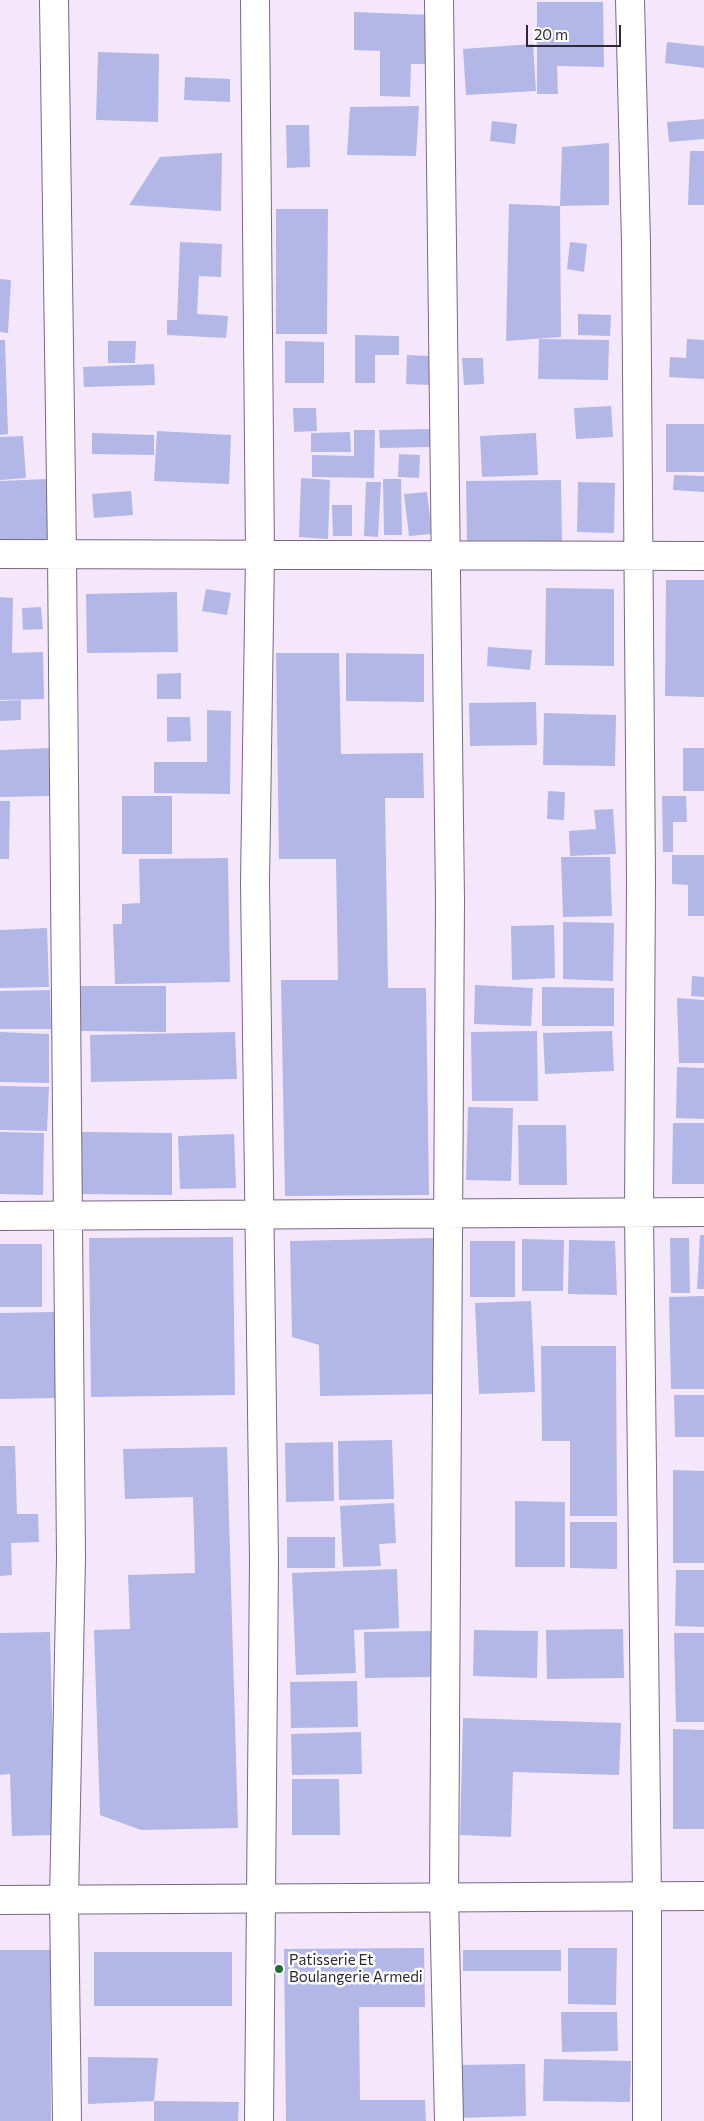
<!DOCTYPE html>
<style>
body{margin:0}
#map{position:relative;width:704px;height:2121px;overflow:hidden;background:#f4e7fb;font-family:Commissioner,sans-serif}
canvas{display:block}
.scale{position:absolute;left:526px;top:25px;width:95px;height:22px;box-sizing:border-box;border:2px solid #302834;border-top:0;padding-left:6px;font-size:15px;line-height:18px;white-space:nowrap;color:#302834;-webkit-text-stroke:4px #fff;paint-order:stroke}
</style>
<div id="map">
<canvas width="704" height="2121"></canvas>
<div class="scale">20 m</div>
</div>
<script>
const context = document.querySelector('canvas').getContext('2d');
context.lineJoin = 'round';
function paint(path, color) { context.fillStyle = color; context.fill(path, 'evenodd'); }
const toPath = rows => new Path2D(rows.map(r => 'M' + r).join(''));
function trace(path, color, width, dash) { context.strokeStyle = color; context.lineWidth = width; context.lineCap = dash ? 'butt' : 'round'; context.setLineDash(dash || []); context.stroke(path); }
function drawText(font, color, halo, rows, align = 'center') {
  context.font = font + ' Commissioner,sans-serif'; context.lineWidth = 5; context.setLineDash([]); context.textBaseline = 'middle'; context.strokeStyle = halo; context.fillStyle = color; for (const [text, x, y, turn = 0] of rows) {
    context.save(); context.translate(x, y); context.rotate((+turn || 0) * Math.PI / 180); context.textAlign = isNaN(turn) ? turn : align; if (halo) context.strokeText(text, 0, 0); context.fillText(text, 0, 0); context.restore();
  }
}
const building = toPath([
 [537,2,603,2,604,67,557,66,558,94,537,94],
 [354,12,431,15,430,64,411,64,410,97,380,96,380,51,354,50],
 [667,42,704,46,704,68,665,63],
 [533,44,536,91,466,95,463,49],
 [98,52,159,54,158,122,96,120],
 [185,77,230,79,230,102,184,100],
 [419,106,416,156,347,155,350,107],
 [704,119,704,139,669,142,667,122],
 [492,121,517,124,515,144,490,141],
 [286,125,309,125,310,167,287,168],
 [609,143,609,205,560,206,562,147],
 [690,151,704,151,704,205,688,205],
 [222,153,221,211,129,205,160,157],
 [509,204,560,206,561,337,506,341],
 [276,209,328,209,327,334,276,334],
 [180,242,222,244,221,277,199,276,197,314,228,316,226,338,167,335,167,320,177,320],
 [570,242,587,244,584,272,567,269],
 [0,279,11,280,8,333,0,332],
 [578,314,611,315,610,336,578,335],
 [355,335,399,336,399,355,375,355,375,383,355,383],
 [539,339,609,340,608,380,538,379],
 [687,339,704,340,704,379,669,377,670,357,686,358],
 [0,340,5,340,8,434,0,435],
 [108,341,136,341,135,363,108,363],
 [285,341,324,342,324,383,285,383],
 [407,355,431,356,430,385,406,384],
 [462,358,483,358,484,384,464,385],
 [154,364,155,385,84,387,83,367],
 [611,406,613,437,576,439,574,408],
 [293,408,316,408,317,431,294,432],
 [666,424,704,424,704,472,666,472],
 [430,429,431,447,380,448,379,430],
 [354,430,375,430,374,478,312,477,312,455,354,456],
 [157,431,231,435,229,484,154,481],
 [350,432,351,452,311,452,311,433],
 [92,433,154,435,154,455,92,454],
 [536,433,538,475,482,477,480,436],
 [23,436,26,478,0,480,0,437],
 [399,454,420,455,419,478,398,477],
 [674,475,704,476,704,492,673,490],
 [301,478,330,480,328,539,299,537],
 [47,479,50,542,0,544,0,481],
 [383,479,401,479,402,535,384,535],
 [561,480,562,542,467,543,466,481],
 [366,482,381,482,378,537,364,536],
 [578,482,615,483,614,533,577,532],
 [131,491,133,515,94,518,92,494],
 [427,492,432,534,409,536,404,494],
 [332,505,352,505,352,536,333,536],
 [666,580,704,580,704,697,665,696],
 [546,588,614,589,614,666,545,665],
 [206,589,231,593,227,615,202,611],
 [177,592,178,652,87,653,86,594],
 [0,597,13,598,12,653,43,652,44,699,0,700],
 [41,607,43,629,23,630,22,608],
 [488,647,532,650,530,670,487,666],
 [276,653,339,653,341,754,423,753,424,798,385,798,388,988,426,988,429,1195,285,1196,281,980,338,980,336,859,279,859],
 [346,653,424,654,424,702,346,701],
 [181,673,181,699,157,699,157,674],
 [21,700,21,720,0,721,0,701],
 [536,702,537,745,470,746,469,703],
 [207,710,231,711,230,794,154,793,154,762,207,762],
 [544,713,616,715,615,766,543,765],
 [167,717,190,717,191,741,167,742],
 [49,748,51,796,0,797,0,750],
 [683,748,704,748,704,791,683,791],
 [548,791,565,792,564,820,547,819],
 [122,796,172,796,172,854,122,854],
 [662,796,686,796,687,822,673,822,673,852,663,852],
 [0,801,10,801,9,859,0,859],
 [613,809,616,854,570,856,569,831,596,829,594,810],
 [672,855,704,855,704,916,688,916,688,885,672,884],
 [561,857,610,857,612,916,563,917],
 [228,858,230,982,115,984,113,924,122,924,122,904,140,903,139,859],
 [563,922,614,923,613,981,563,979],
 [554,925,555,978,512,980,511,926],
 [47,928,49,987,0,988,0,930],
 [692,976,704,977,704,997,691,996],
 [475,985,533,988,531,1026,474,1024],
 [81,986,166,986,166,1032,81,1031],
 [542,987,614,988,614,1026,542,1026],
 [50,990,51,1029,0,1029,0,991],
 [677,998,704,1000,704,1063,679,1063],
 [537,1031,538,1101,472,1101,471,1032],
 [612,1031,614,1071,545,1074,543,1033],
 [0,1032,49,1034,49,1083,0,1082],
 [235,1032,237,1079,91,1082,90,1035],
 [677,1067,704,1068,704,1119,676,1118],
 [0,1086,49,1087,47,1131,0,1130],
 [468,1107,513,1108,511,1181,466,1180],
 [673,1123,704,1123,704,1184,672,1184],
 [518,1125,566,1125,567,1185,519,1185],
 [0,1132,44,1133,43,1195,0,1194],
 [82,1132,172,1133,172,1195,82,1194],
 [234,1134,236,1188,180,1189,178,1136],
 [700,1235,704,1235,704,1289,697,1289],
 [233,1237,235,1395,91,1397,89,1238],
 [434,1238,437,1394,320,1396,319,1345,292,1337,290,1241],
 [670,1238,689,1238,690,1293,671,1293],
 [522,1239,564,1240,563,1291,522,1291],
 [569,1240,615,1241,617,1295,568,1294],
 [470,1241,515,1241,515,1297,470,1297],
 [0,1244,42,1244,42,1307,0,1307],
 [704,1296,704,1389,671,1389,669,1297],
 [531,1301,535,1392,479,1394,475,1303],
 [55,1312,57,1398,0,1399,0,1313],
 [541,1346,616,1346,617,1516,570,1516,570,1441,542,1441],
 [674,1395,704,1395,704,1437,675,1437],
 [392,1440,394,1499,339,1500,338,1441],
 [333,1442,334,1501,286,1502,285,1443],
 [0,1446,15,1446,17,1514,38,1514,39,1542,11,1543,12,1575,0,1576],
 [227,1447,238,1828,141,1830,100,1815,94,1630,130,1629,128,1575,195,1573,193,1497,125,1499,123,1449],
 [673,1470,704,1471,704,1563,673,1563],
 [515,1501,565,1502,565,1567,515,1567],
 [394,1503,396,1543,379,1544,381,1566,343,1567,340,1506],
 [570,1522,617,1522,617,1569,570,1568],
 [287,1537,335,1537,335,1568,287,1568],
 [397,1569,399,1628,354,1630,356,1673,296,1675,292,1573],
 [676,1570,704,1570,704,1627,675,1626],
 [623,1629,624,1678,547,1679,546,1630],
 [474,1630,538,1631,537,1678,473,1676],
 [432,1631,432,1677,365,1678,364,1632],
 [50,1632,55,1835,12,1836,10,1774,0,1775,0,1633],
 [674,1633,704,1633,704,1722,676,1722],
 [357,1681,358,1727,291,1728,290,1682],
 [463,1718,621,1723,619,1775,513,1772,511,1837,460,1835],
 [673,1729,704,1730,704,1829,673,1829],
 [361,1732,362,1774,292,1775,291,1734],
 [292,1779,339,1779,340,1835,292,1835],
 [424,1948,425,2007,359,2007,360,2100,425,2100,426,2121,286,2121,284,1949],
 [568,1948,617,1948,616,2005,568,2004],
 [0,1950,50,1950,51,2121,0,2121],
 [463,1950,561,1950,561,1971,463,1971],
 [94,1952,232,1952,232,2006,94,2006],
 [561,2012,617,2012,618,2051,562,2052],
 [88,2057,158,2058,154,2101,239,2102,238,2121,154,2121,154,2101,88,2104],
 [544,2059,631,2061,630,2102,543,2101],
 [525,2064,526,2116,457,2118,456,2065]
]);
const minor = toPath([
 [54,0,62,555,71,1558,64,1899,67,2121],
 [255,0,260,555,255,882,264,1561,259,2121],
 [439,0,450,901,444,1897,449,2121],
 [630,0,636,243,641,879,639,1213,647,1897,647,2121],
 [0,554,704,556],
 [0,1216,704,1212]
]);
const tertiary = toPath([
 [0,1900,704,1896]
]);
const markers = [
 [279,1969,5,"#226d3a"]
];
const poiNames = [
 ["Patisserie Et",289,1960],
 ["Boulangerie Armedi",289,1977]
];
paint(building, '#b3b7e8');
trace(minor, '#7a6784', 30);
trace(tertiary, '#7a6784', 30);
trace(minor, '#fff', 28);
trace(tertiary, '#fff', 28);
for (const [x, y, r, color] of markers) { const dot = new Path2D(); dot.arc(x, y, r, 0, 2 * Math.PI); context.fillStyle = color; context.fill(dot); trace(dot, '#fff', 2); }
drawText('15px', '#302834', '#fff', poiNames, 'left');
</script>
